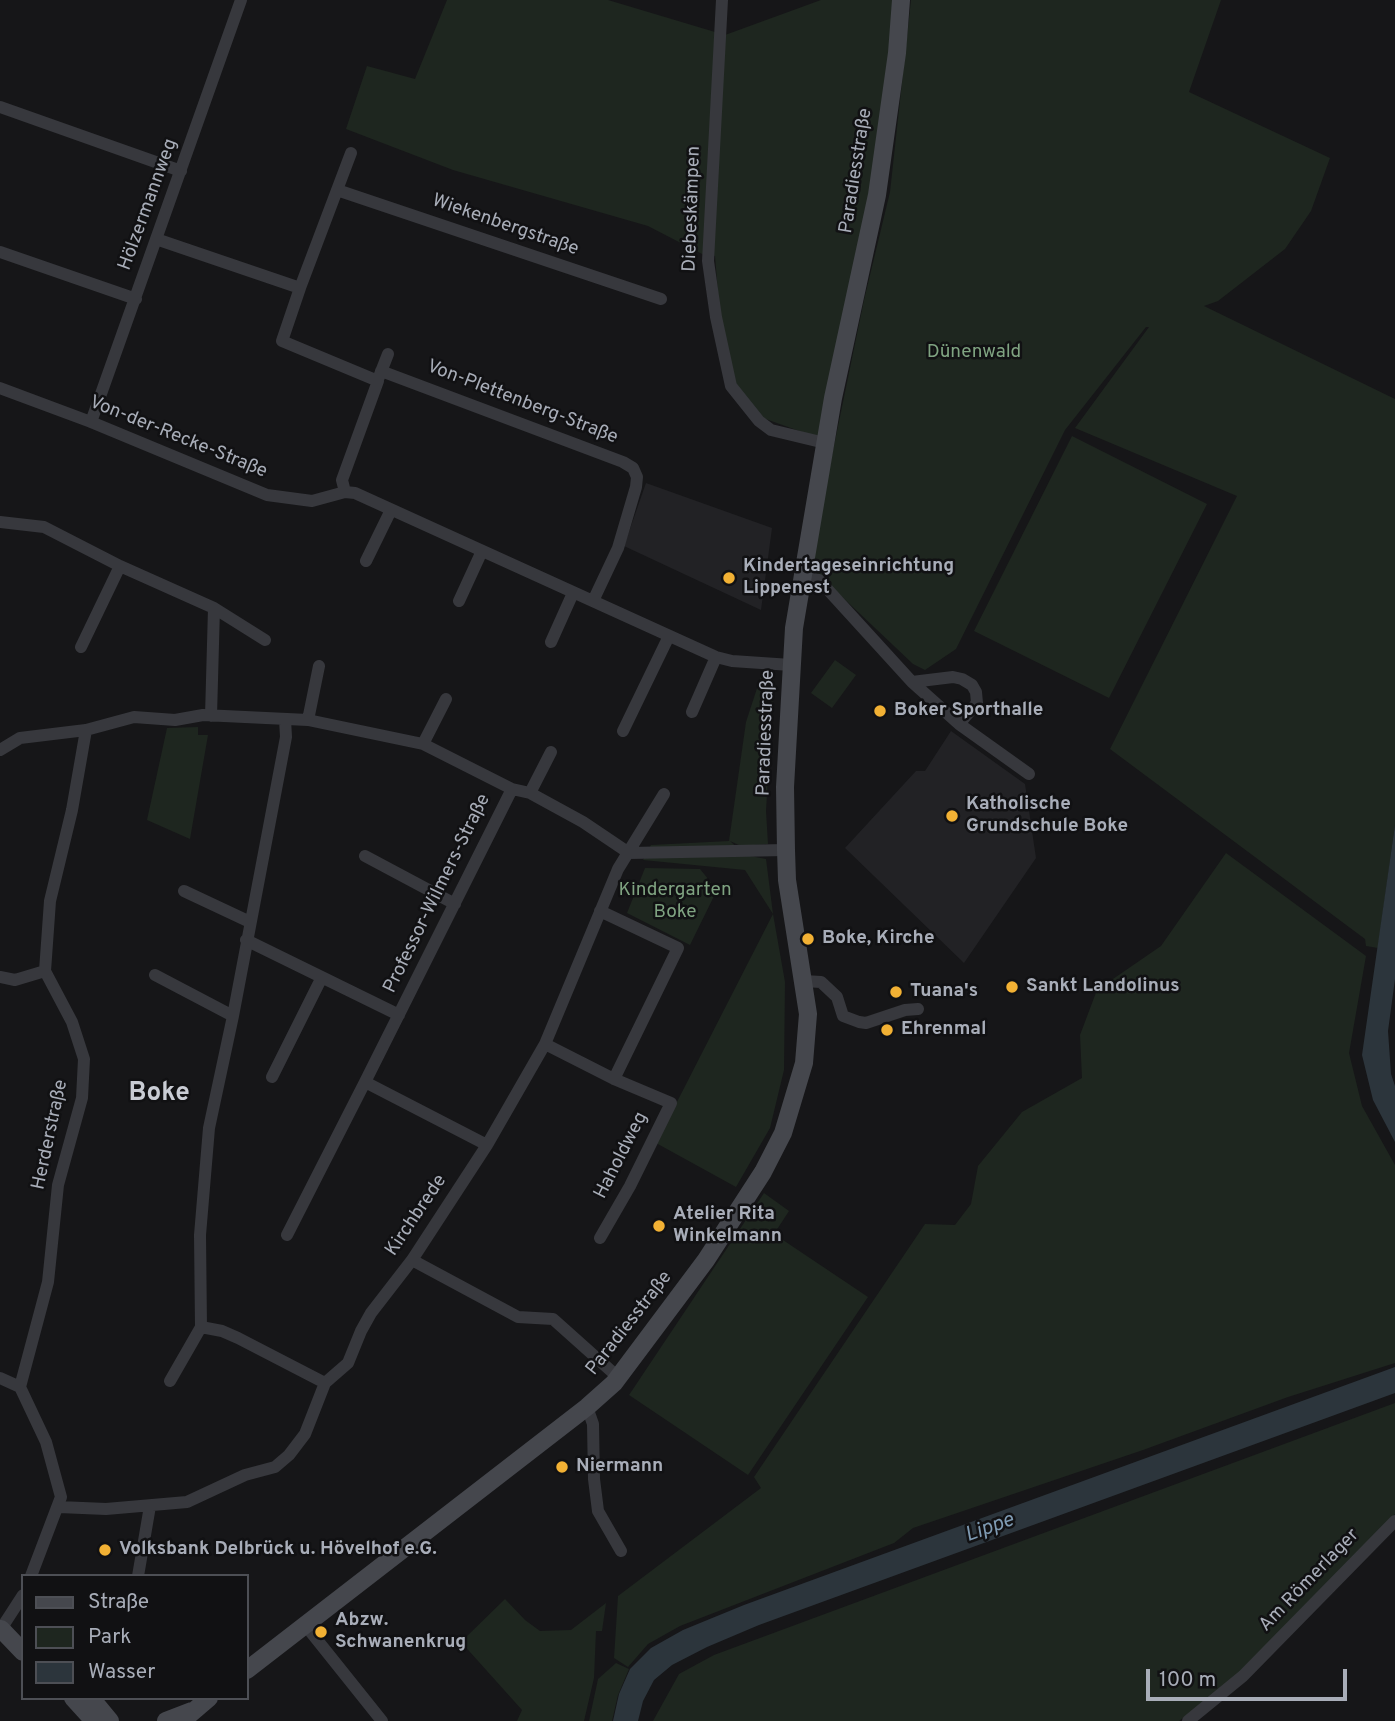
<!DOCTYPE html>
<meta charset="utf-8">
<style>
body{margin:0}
#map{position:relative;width:1395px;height:1721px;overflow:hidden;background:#161618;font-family:Overpass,sans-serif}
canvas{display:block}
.legend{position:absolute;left:21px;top:1574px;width:228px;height:126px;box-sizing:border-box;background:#111113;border:2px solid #4d4f55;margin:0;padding:9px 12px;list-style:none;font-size:21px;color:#a8adb8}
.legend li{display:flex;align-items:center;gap:14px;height:35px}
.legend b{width:35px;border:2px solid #4d4f55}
.scale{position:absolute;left:1146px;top:1669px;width:201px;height:32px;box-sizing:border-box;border:4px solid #a8adb8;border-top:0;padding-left:9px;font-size:21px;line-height:24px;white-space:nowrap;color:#a8adb8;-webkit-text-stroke:5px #111113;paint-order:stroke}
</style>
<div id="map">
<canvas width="1395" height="1721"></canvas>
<ul class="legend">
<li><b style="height:9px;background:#45474d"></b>Straße</li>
<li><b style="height:19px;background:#1e261f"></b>Park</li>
<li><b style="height:19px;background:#2c353c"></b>Wasser</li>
</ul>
<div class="scale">100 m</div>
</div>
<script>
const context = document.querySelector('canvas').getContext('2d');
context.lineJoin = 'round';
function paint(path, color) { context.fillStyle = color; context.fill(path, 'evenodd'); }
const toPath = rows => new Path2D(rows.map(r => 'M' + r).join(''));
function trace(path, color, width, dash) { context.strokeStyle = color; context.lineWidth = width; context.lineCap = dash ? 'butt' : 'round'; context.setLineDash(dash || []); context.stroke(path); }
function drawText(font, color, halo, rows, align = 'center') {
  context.font = font + ' Overpass,sans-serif'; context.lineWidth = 5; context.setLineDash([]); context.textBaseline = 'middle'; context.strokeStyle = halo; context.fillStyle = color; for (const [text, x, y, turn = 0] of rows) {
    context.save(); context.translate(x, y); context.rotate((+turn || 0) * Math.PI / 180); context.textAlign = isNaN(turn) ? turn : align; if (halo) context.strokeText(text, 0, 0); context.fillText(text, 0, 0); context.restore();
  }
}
const built = toPath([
 [646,483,772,528,761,610,624,546],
 [951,731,1025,784,1036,858,964,963,845,848,916,771,925,771]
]);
const green = toPath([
 [447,0,608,0,725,35,821,0,896,0,872,194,819,438,760,417,736,384,720,317,715,256,704,255,648,226,453,170,346,129,367,66,415,79],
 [911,0,1221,0,1189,92,1330,158,1311,211,1285,249,1218,301,1204,306,1395,399,1395,825,1378,948,1366,946,1365,939,1110,749,1237,496,1075,428,1149,327,1146,327,1065,430,956,649,925,670,913,664,818,574,808,572,864,300,890,192],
 [1072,436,1207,504,1109,698,974,631],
 [835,660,856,675,832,708,811,693],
 [762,673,774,675,766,811,768,844,741,846,730,841,745,855,766,859,773,914,785,982,784,1070,770,1128,736,1187,656,1143,773,914,745,870,643,860,651,845,729,841,746,722],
 [198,727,198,735,208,735,190,839,147,820,167,728],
 [1226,853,1366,956,1349,1053,1362,1106,1395,1165,1395,1363,1288,1397,1143,1450,913,1528,894,1543,680,1626,648,1644,628,1667,614,1658,618,1596,761,1488,754,1477,925,1224,955,1225,971,1204,978,1166,1022,1112,1082,1078,1080,1035,1097,990,1161,946],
 [645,868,700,869,717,890,690,945,627,913],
 [764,1193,789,1211,774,1234,868,1297,748,1475,629,1395],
 [1395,1403,1395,1514,1226,1686,1179,1721,653,1721,679,1674,714,1655],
 [505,1599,525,1620,540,1631,571,1630,606,1603,602,1631,596,1631,594,1678,584,1721,517,1721,522,1710,461,1642],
 [616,1663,629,1669,618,1695,612,1721,589,1721,598,1679]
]);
const water = toPath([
 [1395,825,1395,979,1388,1031,1391,1074,1395,1086,1395,1142,1373,1100,1362,1055],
 [1395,1367,1395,1393,759,1625,707,1647,672,1665,654,1680,643,1701,638,1721,613,1721,619,1694,630,1669,651,1648,683,1630,744,1605]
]);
const minor = toPath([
 [722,0,708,261,716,317,731,386,759,421,771,430,825,443],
 [0,107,181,171],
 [337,190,661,299],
 [156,239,300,288,282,341,378,381,342,480,345,492],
 [0,252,136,299],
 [300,288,351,153],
 [381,371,623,462,633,468,637,477,636,487,618,548,593,601],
 [379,377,388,354],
 [0,388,91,422,267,495,312,501,345,492,355,493,716,657,732,661,791,665],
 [91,422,241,0],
 [0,522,44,527,120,566,214,608,211,716],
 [366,561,391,510],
 [802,577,819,580,912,682,959,724,1029,774],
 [459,601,482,551],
 [214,608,265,640],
 [551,642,573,593],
 [81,647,120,566],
 [912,682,953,677,962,679,972,685,976,692,977,703,959,724],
 [692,712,716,657],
 [285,719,286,737,233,1016,209,1128,200,1235,201,1327,222,1331,238,1338,325,1383],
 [308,720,319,666],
 [623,731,669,636],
 [423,744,446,699],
 [0,750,20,738,86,730,134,717,175,720,203,715,308,720,423,744,512,789,530,793,583,822,629,853,786,850],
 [530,793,551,752],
 [365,856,455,904],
 [184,891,250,922],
 [600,911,678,948,614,1079],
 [246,940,399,1015],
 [155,975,233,1016],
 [0,977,15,980,45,971],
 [804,981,821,982,837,997,843,1016,859,1022,866,1023,905,1010,918,1009],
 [545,1044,614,1079,671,1103,630,1186,600,1238],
 [272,1077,322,977],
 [487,1145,365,1082,512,789],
 [287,1235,365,1082],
 [412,1260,518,1317,553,1319,619,1378],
 [0,1378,20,1387],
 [170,1381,201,1327],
 [587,1407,593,1424,594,1479,598,1511,621,1551],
 [59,1507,106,1509,187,1502,245,1475,275,1467,289,1455,305,1434,325,1383,348,1363,361,1331,371,1313,412,1260,487,1145,545,1044,618,869,664,794],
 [31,1576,61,1497,46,1442,20,1387,48,1282,58,1185,82,1098,84,1059,72,1022,45,971,50,901,72,810,86,730],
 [138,1576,150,1506],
 [306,1626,382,1721],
 [1,1629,23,1595],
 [1188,1721,1243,1676,1395,1521]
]);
const secondary = toPath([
 [1,1629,23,1652],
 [247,1670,587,1407,614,1383,706,1260,763,1172,783,1133,804,1063,808,1014,787,880,786,850,785,787,794,628,833,398,877,195,897,53,901,0],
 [73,1698,94,1721],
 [91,1698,110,1721],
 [166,1721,192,1711],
 [182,1721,209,1698]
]);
const markers = [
 [729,578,7,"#f2b134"],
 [880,711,7,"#f2b134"],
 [952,816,7,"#f2b134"],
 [808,939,7,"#f2b134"],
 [1012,987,7,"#f2b134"],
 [896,992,7,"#f2b134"],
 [887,1030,7,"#f2b134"],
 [659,1226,7,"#f2b134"],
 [562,1467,7,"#f2b134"],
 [105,1550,7,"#f2b134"],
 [321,1632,7,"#f2b134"]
];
const streetNames = [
 ["Paradiesstraße",857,171,-81],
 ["Hölzermannweg",149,205,-70],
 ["Diebeskämpen",693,209,-88],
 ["Wiekenbergstraße",505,226,19],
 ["Von-Plettenberg-Straße",522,403,21],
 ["Von-der-Recke-Straße",178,438,22],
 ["Paradiesstraße",767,733,-88],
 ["Professor-Wilmers-Straße",438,894,-64],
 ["Herderstraße",51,1135,-78],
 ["Haholdweg",622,1156,-63],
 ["Kirchbrede",417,1216,-56],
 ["Paradiesstraße",630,1324,-52],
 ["Am Römerlager",1310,1581,-46]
];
const parkNames = [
 ["Dünenwald",974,353],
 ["Kindergarten",675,891],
 ["Boke",675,913]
];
const poiNames = [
 ["Kindertageseinrichtung",743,567],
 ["Lippenest",743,589],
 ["Boker Sporthalle",894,711],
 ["Katholische",966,805],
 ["Grundschule Boke",966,827],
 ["Boke, Kirche",822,939],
 ["Sankt Landolinus",1026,987],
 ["Tuana's",910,992],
 ["Ehrenmal",901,1030],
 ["Atelier Rita",673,1215],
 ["Winkelmann",673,1237],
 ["Niermann",576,1467],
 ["Volksbank Delbrück u. Hövelhof e.G.",119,1550],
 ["Abzw.",335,1621],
 ["Schwanenkrug",335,1643]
];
const waterNames = [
 ["Lippe",990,1529,-20]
];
const districtNames = [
 ["Boke",159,1095]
];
paint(built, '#222225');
paint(green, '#1e261f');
paint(water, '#2c353c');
trace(minor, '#37383d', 12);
trace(secondary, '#45474d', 18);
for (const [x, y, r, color] of markers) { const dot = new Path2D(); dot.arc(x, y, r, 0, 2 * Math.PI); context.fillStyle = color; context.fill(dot); trace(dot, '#111113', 2.5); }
drawText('19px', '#a8adb8', '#111113', streetNames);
drawText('19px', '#7fa381', '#111113', parkNames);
drawText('bold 19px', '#a8adb8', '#111113', poiNames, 'left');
drawText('italic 21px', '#7f9bb3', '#111113', waterNames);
drawText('bold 26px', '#c9ccd4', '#111113', districtNames);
</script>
